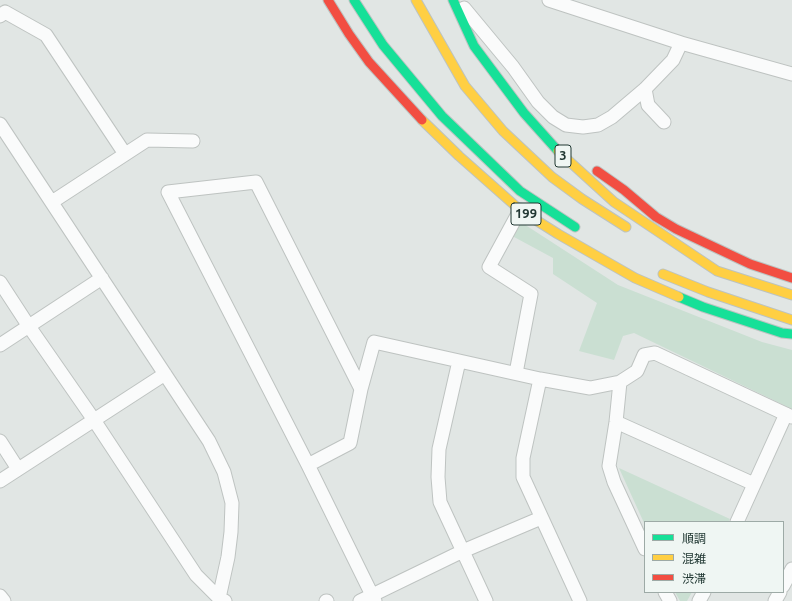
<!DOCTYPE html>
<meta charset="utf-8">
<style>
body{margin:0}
#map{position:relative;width:792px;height:601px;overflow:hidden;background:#e1e6e4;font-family:Ubuntu,"Noto Sans JP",sans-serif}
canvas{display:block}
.legend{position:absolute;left:644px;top:521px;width:140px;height:72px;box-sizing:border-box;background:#eff6f3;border:1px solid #9daaa6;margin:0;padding:5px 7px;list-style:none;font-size:12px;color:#213833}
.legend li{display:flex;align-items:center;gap:8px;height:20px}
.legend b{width:20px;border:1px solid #9daaa6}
</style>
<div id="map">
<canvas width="792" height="601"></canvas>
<ul class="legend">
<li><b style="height:5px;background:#16e098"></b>順調</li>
<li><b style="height:5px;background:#ffcf43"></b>混雑</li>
<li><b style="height:5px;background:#f24e42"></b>渋滞</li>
</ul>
</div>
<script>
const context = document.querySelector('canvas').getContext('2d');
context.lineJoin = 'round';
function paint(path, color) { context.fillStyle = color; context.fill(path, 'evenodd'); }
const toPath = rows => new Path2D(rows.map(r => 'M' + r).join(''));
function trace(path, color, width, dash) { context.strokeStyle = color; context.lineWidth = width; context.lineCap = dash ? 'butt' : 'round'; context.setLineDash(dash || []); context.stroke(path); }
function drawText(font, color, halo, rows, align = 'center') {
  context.font = font + ' Ubuntu,sans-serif'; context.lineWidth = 4; context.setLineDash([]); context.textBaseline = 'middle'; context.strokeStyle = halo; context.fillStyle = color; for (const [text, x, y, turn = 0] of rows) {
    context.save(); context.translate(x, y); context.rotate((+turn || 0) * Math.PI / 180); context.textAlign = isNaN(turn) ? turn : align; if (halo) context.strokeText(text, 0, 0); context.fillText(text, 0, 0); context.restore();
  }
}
const green = toPath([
 [510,215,618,285,762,342,792,350,792,409,634,333,623,336,614,360,579,351,597,303,553,274,553,258,503,231],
 [619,468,730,519,728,522,645,522,645,525],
 [675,592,692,592,687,601,680,601]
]);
const street = toPath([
 [549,0,681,43],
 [464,8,513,67,538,102,553,117,566,125,583,127,598,125,612,117,645,89,673,60,681,43,792,74],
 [0,16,5,12,46,35,125,154],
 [645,89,648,105,664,122],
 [0,124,209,441,224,472,232,503,231,532,228,557,219,598],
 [52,202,147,140,193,141],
 [0,282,28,325,94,420,196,575,219,598,225,601],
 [0,345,102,278],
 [459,361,439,449,438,477,440,502,486,601],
 [516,373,531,294,489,267,520,210],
 [540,379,523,458,523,477,580,601],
 [620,382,616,422,609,466,614,482,645,549],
 [361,389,256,182,168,192,308,465,375,601],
 [616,422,754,484],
 [0,441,18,469],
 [308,465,350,443,361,389,374,342,540,379,590,388,620,382,637,371,644,355,655,353,792,417],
 [0,481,165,374],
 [737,522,786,414],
 [783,586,792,569],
 [665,592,670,601],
 [0,596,4,601],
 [326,601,327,601],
 [360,601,463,551,541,518],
 [699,601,704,592],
 [775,601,780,592]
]);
const fast = toPath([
 [354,0,383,45,442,116,520,191,575,227],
 [453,0,474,46,524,113,558,151],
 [679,297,703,307,782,333,792,334]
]);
const slow = toPath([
 [416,0,465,86,503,131,552,177,582,199,626,227],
 [422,120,459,156,520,210,558,234,635,278,679,297],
 [558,151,614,202,717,271,792,295],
 [663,274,708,292,792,320]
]);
const jam = toPath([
 [328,0,349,34,369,62,422,120],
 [597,171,624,190,656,217,676,229,750,264,792,278]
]);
const shields = [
 [563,156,16],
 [526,214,30]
];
const shieldNames = [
 ["3",563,156],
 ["199",526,214]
];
paint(green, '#cadfd2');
trace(street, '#bec3c1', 15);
trace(fast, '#bcc3c1', 11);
trace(slow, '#bcc3c1', 11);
trace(jam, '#bcc3c1', 11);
trace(street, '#fafbfb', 13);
trace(fast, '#16e098', 9);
trace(slow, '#ffcf43', 9);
trace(jam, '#f24e42', 9);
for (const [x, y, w] of shields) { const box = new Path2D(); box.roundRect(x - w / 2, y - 11, w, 22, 3); context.fillStyle = '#eff6f3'; context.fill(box); trace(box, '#213833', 1); }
drawText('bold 13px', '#213833', null, shieldNames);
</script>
